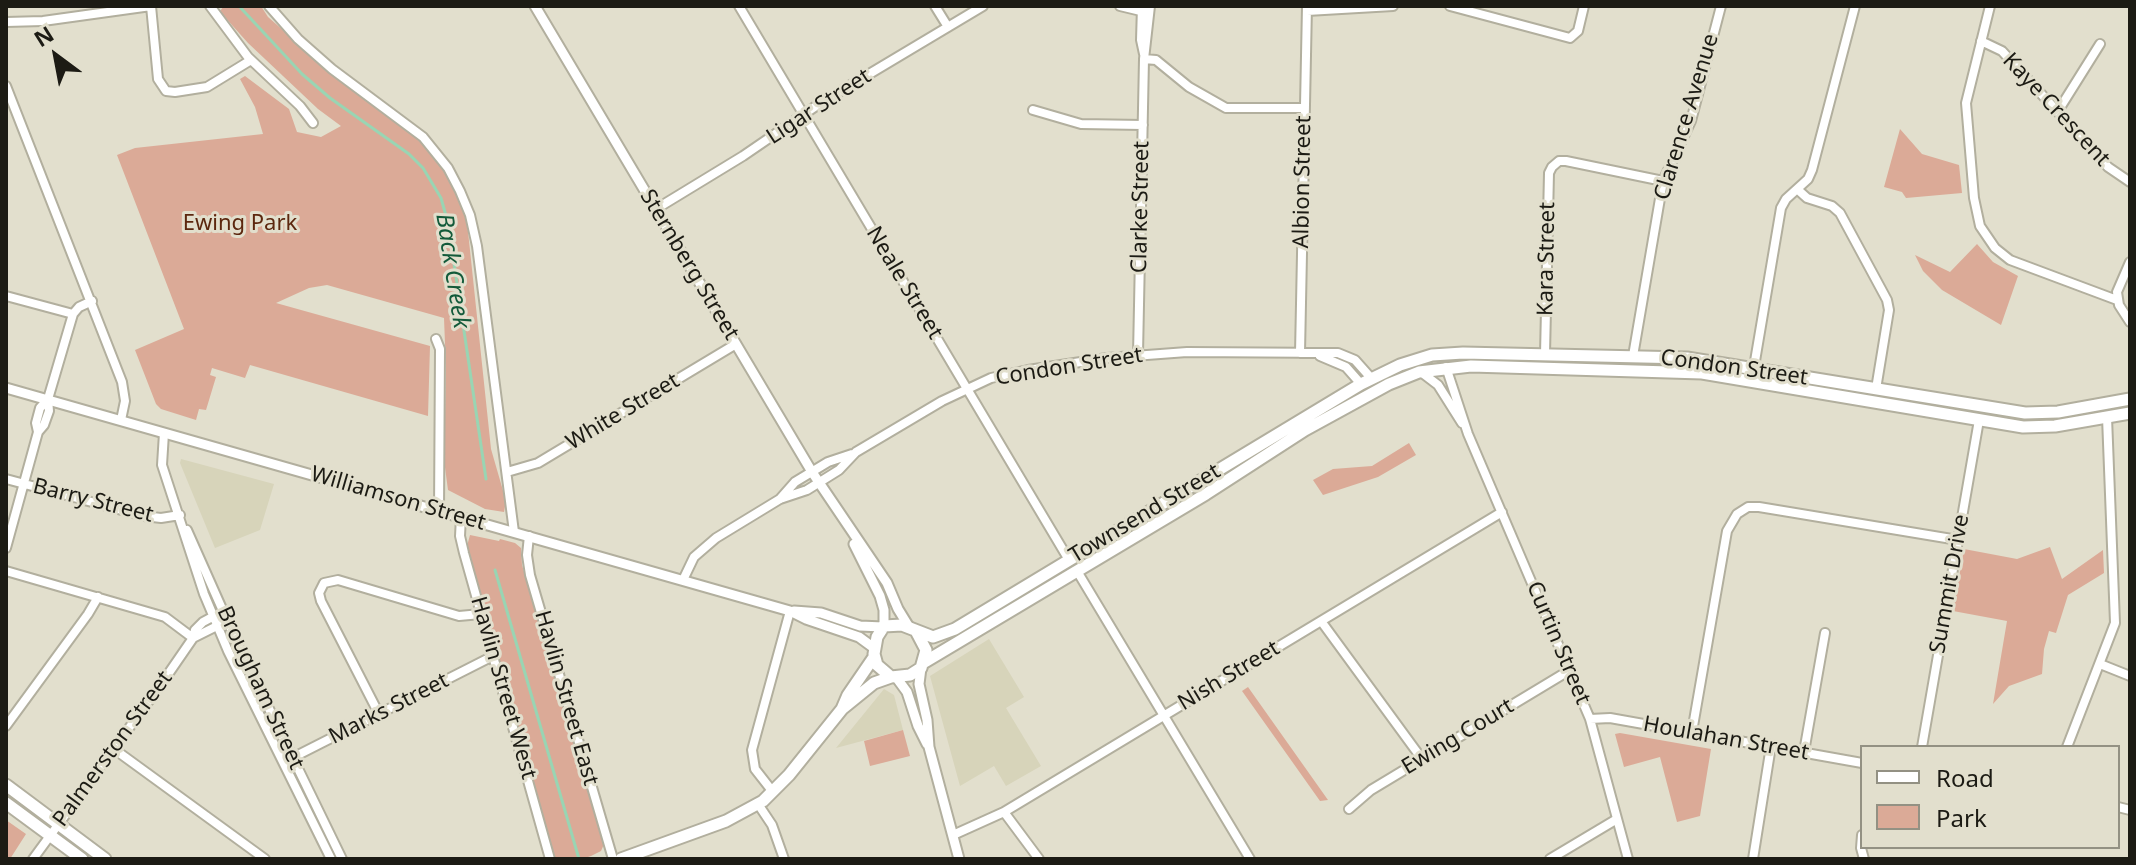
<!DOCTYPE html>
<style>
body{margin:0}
#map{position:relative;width:2136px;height:865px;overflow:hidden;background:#e2dfcd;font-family:"Noto Sans",sans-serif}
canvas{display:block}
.frame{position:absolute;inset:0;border:8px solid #1c1b14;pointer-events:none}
.legend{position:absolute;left:1860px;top:745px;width:260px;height:104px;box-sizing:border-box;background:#e2dfcd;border:2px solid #939183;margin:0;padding:10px 14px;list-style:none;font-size:24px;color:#1c1b14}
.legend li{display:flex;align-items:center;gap:16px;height:40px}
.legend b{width:40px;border:2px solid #939183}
.north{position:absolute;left:16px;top:16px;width:80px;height:80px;-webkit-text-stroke:6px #e2dfcd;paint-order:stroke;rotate:328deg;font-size:22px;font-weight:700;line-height:32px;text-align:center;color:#1c1b14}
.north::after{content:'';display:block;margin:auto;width:28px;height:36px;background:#1c1b14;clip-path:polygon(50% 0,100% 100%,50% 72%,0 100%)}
</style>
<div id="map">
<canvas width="2136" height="865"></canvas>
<div class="frame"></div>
<ul class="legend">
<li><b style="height:10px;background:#fff"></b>Road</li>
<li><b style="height:22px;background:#dbaa97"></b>Park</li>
</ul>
<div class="north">N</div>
</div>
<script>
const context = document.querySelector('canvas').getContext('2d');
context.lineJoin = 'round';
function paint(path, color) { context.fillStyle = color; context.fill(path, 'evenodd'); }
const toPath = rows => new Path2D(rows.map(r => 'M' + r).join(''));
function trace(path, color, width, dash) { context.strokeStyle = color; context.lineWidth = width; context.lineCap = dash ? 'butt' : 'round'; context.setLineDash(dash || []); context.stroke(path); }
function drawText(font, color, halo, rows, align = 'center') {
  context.font = font + ' "Noto Sans",sans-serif'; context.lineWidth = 6; context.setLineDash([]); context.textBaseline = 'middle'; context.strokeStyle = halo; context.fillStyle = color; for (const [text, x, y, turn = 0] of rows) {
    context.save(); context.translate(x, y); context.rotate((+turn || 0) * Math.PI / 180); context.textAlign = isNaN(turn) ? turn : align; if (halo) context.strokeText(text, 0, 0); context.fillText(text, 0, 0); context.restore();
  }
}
const built = toPath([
 [181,459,274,484,260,530,215,548,180,463],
 [989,639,1024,697,1006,708,1041,766,1006,786,994,766,960,786,930,676],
 [884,689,894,695,903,730,836,748]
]);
const green = toPath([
 [224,6,261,6,268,17,339,79,422,139,454,181,467,222,491,449,506,501,504,512,485,509,448,490,444,460,446,369,444,318,327,285,309,288,276,303,430,346,428,416,250,365,245,378,212,368,210,375,216,377,206,410,199,409,196,420,161,409,156,404,135,350,184,329,117,155,135,148,263,134,255,107,240,79,245,76,289,109,297,132,321,137,341,126,318,109,248,43,223,15,220,11],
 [1900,129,1922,154,1959,165,1962,193,1906,198,1902,192,1884,187],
 [1977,244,1993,262,2018,276,2001,325,1942,290,1923,271,1915,255,1950,272],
 [1409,443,1416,455,1378,477,1323,495,1313,480,1333,469,1372,466],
 [470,535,499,541,500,539,515,543,521,548,522,565,605,842,601,851,591,856,582,859,553,858,467,546],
 [2050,547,2062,579,2103,550,2104,573,2068,595,2056,633,2049,631,2044,649,2042,674,2009,686,1993,704,2007,621,1953,611,1964,549,2017,559],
 [1248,687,1328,800,1320,801,1242,691],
 [903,730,910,756,870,766,864,741],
 [1620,733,1711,749,1700,816,1677,822,1660,757,1624,767,1615,734],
 [6,820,26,834,10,859,6,859]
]);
const stream = toPath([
 [239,6,302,74,330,98,409,154,423,168,441,198,448,223,486,479],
 [495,570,579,859]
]);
const minor = toPath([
 [151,6,158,79,166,91,175,92,207,87,251,60],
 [210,6,248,57,300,106,313,123],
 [269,6,298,39,332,69,423,137,448,168,460,191,470,215,477,246,514,532],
 [739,6,1069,560],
 [935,6,948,27],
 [1120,6,1145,12],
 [1142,6,1141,40,1144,54],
 [1450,6,1570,38,1578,31,1584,6],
 [1990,6,1966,103,1974,198,1980,226,1995,248,2010,260,2117,300],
 [1307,11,1393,6],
 [6,22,43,21,151,6],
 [1981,41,2002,51,2108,167,2130,182],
 [1144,59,1156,60,1189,87,1226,108,1305,108],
 [6,86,122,382,125,401,121,420],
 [1033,110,1081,124,1143,125],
 [2058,111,2100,44],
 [1797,189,1807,198,1832,206,1840,213,1887,300,1889,310,1876,389],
 [656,209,743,156,819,104,983,6],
 [2130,262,2117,292,2119,305,2130,322],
 [6,296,73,314],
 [436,339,440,349,439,511],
 [1300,353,1307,6],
 [1138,354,1144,59,1150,6],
 [1545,354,1549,173,1552,167,1559,161,1566,161,1663,181],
 [1320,356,1346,367,1361,384],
 [1633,356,1663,181,1691,121,1721,6],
 [1446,367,1468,434,1590,719,1628,859],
 [1754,367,1781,208,1786,199,1808,179,1812,170,1855,6],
 [1421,372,1438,385,1462,423],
 [38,432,44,425,49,411,48,399,73,314,79,307,92,301],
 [164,433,162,465,204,594,228,651,331,859],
 [507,472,538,463,736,344],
 [6,479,144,516,161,518,180,515],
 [780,499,795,482,828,462,852,454],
 [461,517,460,536,464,553,550,859],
 [187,530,239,647,342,859],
 [529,536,527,555,530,575,613,859],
 [6,548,38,432,36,423,40,408,48,399],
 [6,571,165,617,193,638],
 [1077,571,1250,859],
 [683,580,694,557,716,538,780,499,807,490,839,470,856,452,942,401,991,378,1028,370,1107,358,1187,352,1338,353,1355,360,1371,378],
 [1321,621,1422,759],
 [193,638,221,624],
 [2100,664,2130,676],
 [379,714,321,601,319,593,324,583,338,580,459,616,481,614],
 [1590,719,1610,718,1862,763],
 [6,726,88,614,98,597],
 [1692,732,1727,531,1737,514,1748,507,1759,507,1958,540],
 [1922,747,1979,420],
 [2067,747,2115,623,2107,417],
 [114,749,265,859],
 [1804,752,1825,633],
 [288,760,493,656],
 [773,792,755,769,752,750,790,611],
 [758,804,772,825,784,859],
 [2118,807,2130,810],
 [1349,809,1371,790,1570,670],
 [1004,812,1039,859],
 [953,835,1004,812,1502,512],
 [1862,835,1861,848,1864,859],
 [33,859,162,683,193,638,195,630,203,622,216,615],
 [1550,859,1617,819],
 [1753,859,1771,746]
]);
const tertiary = toPath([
 [535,6,812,472,887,583,898,609,909,627],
 [6,388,790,611,806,619,859,637,874,648],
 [854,544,880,596,884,610,884,626],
 [794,611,821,613,860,626,883,627],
 [921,668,919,684,927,720,929,747,959,859],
 [896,677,907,692,918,726,927,744]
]);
const secondary = toPath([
 [916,631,926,650,921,668,910,675,891,677,877,665,874,654,877,637,884,626,902,625,933,637,955,629,1361,384,1400,365,1432,355,1463,353,1687,358,2025,413,2058,412,2130,399],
 [923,663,1206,494,1305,430,1389,384,1419,372,1471,366,1702,373,2023,427,2055,426,2130,413],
 [842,709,874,683,891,677],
 [6,785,105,859],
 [6,803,82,859],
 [621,859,726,821,763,801,789,775,842,709,848,695,874,657]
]);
const streetNames = [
 ["Ligar Street",819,107,-33],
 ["Kaye Crescent",2056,110,47],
 ["Clarence Avenue",1687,117,-73],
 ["Albion Street",1303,182,-89],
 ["Clarke Street",1141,207,-89],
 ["Kara Street",1547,259,-89],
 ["Sternberg Street",689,265,59],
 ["Neale Street",904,283,59],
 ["Condon Street",1069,367,-9],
 ["Condon Street",1734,368,8],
 ["White Street",623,412,-31],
 ["Williamson Street",398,499,16],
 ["Barry Street",93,501,14],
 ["Townsend Street",1145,514,-31],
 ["Summit Drive",1950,584,-80],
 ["Curtin Street",1558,643,67],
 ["Nish Street",1229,676,-31],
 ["Brougham Street",260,688,65],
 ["Havlin Street West",503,688,74],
 ["Havlin Street East",566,698,74],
 ["Marks Street",389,709,-27],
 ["Ewing Court",1458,737,-31],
 ["Houlahan Street",1726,739,10],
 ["Palmerston Street",113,749,-54]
];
const parkNames = [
 ["Ewing Park",240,224]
];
const waterNames = [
 ["Back Creek",452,271,81]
];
paint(built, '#d7d4ba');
paint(green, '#dbaa97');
trace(stream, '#99d5b3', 3);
trace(minor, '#b2af9e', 12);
trace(tertiary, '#b2af9e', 13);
trace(secondary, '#b2af9e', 15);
trace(minor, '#fff', 8);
trace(tertiary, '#fff', 9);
trace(secondary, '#fff', 11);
drawText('22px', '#1c1b14', '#e2dfcd', streetNames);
drawText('22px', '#5c270e', '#e2dfcd', parkNames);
drawText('italic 24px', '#135a3a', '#e2dfcd', waterNames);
</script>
